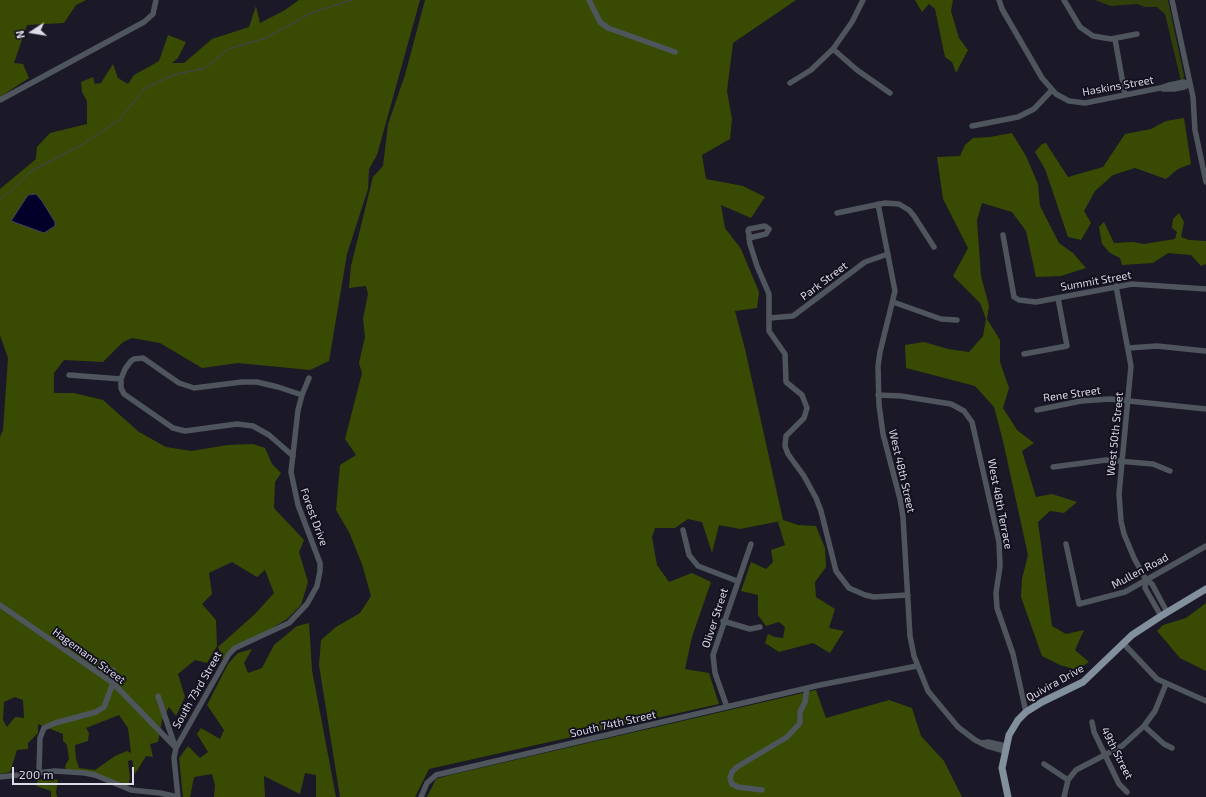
<!DOCTYPE html>
<style>
body{margin:0}
#map{position:relative;width:1206px;height:797px;overflow:hidden;background:#1b1828;font-family:"Exo 2",sans-serif}
canvas{display:block}
.north{position:absolute;left:12px;top:12px;width:40px;height:40px;-webkit-text-stroke:3px #120f1e;paint-order:stroke;rotate:258deg;font-size:11px;font-weight:700;line-height:16px;text-align:center;color:#dcdbe6}
.north::after{content:'';display:block;margin:auto;width:14px;height:18px;background:#dcdbe6;clip-path:polygon(50% 0,100% 100%,50% 72%,0 100%)}
.scale{position:absolute;left:12px;top:767px;width:122px;height:18px;box-sizing:border-box;border:2px solid #dcdbe6;border-top:0;padding-left:5px;font-size:12px;line-height:14px;white-space:nowrap;color:#dcdbe6;-webkit-text-stroke:3px #120f1e;paint-order:stroke}
</style>
<div id="map">
<canvas width="1206" height="797"></canvas>
<div class="north">N</div>
<div class="scale">200 m</div>
</div>
<script>
const context = document.querySelector('canvas').getContext('2d');
context.lineJoin = 'round';
function paint(path, color) { context.fillStyle = color; context.fill(path, 'evenodd'); }
const toPath = rows => new Path2D(rows.map(r => 'M' + r).join(''));
function trace(path, color, width, dash) { context.strokeStyle = color; context.lineWidth = width; context.lineCap = dash ? 'butt' : 'round'; context.setLineDash(dash || []); context.stroke(path); }
function drawText(font, color, halo, rows, align = 'center') {
  context.font = font + ' "Exo 2",sans-serif'; context.lineWidth = 3.5; context.setLineDash([]); context.textBaseline = 'middle'; context.strokeStyle = halo; context.fillStyle = color; for (const [text, x, y, turn = 0] of rows) {
    context.save(); context.translate(x, y); context.rotate((+turn || 0) * Math.PI / 180); context.textAlign = isNaN(turn) ? turn : align; if (halo) context.strokeText(text, 0, 0); context.fillText(text, 0, 0); context.restore();
  }
}
const green = toPath([
 [1095,0,1168,0,1184,76,1183,80,1181,81,1165,14,1157,7,1145,7,1137,4,1111,6]
]);
const forest = toPath([
 [0,0,86,0,76,5,64,23,27,25,14,63,23,64,29,78,0,97],
 [299,0,420,0,377,155,369,169,368,189,347,254,329,361,310,370,238,363,202,368,160,343,132,338,123,342,103,362,64,360,54,373,54,393,74,393,103,400,139,432,166,447,191,451,228,445,253,444,265,448,272,464,281,473,275,482,274,508,304,540,299,552,308,582,301,605,287,619,264,633,234,647,223,659,218,647,255,614,274,593,265,570,257,577,232,562,209,573,212,594,202,604,216,620,217,646,207,663,195,660,178,674,185,697,176,716,169,707,162,720,158,742,150,744,153,757,146,756,135,774,132,760,128,761,130,778,128,787,66,770,65,766,69,759,67,745,63,741,63,734,38,724,38,733,28,743,28,749,17,750,10,772,0,774,0,437,3,430,8,358,0,335,0,189,36,159,37,147,50,133,87,124,87,101,82,92,81,82,93,77,95,84,101,83,113,64,118,78,128,84,134,75,159,61,168,35,186,42,178,58,172,63,184,63,212,39,249,27,256,6,260,23,285,10],
 [15,697,23,700,24,718,15,717,7,727,3,720,4,702],
 [119,715,128,728,131,753,127,751,115,756,95,770,79,768,76,759,75,745,88,741,89,733,86,728],
 [425,0,796,0,733,43,727,91,732,119,730,139,702,155,706,179,743,186,765,197,751,218,721,205,725,228,741,249,759,292,757,308,735,311,745,349,783,520,798,525,816,526,825,548,826,567,815,582,816,597,835,609,829,628,844,631,830,653,813,643,779,652,765,643,768,634,775,637,783,638,785,627,779,622,766,626,758,615,758,595,741,591,751,562,766,569,773,562,771,550,785,545,778,522,781,521,740,529,719,525,712,553,702,522,688,519,675,528,655,528,652,537,657,565,669,582,692,573,711,582,692,637,685,669,709,673,719,704,429,769,415,797,340,797,319,665,321,640,336,627,360,613,371,596,362,564,349,532,336,510,340,465,356,455,345,439,362,373,359,363,365,337,363,319,368,294,366,286,349,288,351,266,373,177,383,166,388,124,405,75],
 [915,0,953,0,951,11,959,38,968,50,956,73,952,62,945,57,935,9,929,4,922,12],
 [1184,118,1191,164,1178,169,1166,179,1135,168,1113,175,1095,191,1084,211,1091,223,1081,240,1068,237,1045,169,1035,152,1042,144,1046,143,1068,177,1103,167,1125,134,1151,129,1166,121],
 [1012,133,1026,156,1038,184,1040,206,1059,243,1073,253,1086,268,1061,276,1036,277,1026,231,1012,212,982,203,977,220,981,276,989,306,987,319,1000,340,1000,362,1009,388,1003,408,1017,430,1034,443,1022,451,1036,497,1052,494,1077,502,1064,513,1050,511,1038,522,1052,626,1066,634,1084,630,1075,650,1089,662,1077,670,1060,665,1042,656,1021,597,1022,579,1028,555,1003,441,994,407,975,386,906,368,905,345,924,342,948,349,969,352,983,336,986,319,980,303,953,276,968,248,943,199,937,157,960,156,965,145,973,138,990,137],
 [1179,213,1184,222,1181,237,1189,240,1206,241,1206,264,1201,266,1191,255,1168,253,1153,263,1122,265,1120,258,1110,253,1102,244,1099,227,1104,222,1114,243,1133,242,1144,244,1175,239,1177,232,1172,228,1173,219],
 [1206,603,1206,671,1180,658,1157,631,1163,625,1186,618],
 [309,623,312,670,336,797,316,797,316,775,305,773,300,794,264,776,265,797,214,797,215,785,212,774,194,777,190,797,183,797,179,758,188,746,200,758,208,752,197,734,201,728,220,739,224,730,207,705,228,664,238,653,252,649,244,663,248,673,262,668,274,645,297,626],
 [816,690,826,718,889,700,912,708,921,736,944,761,962,797,427,797,436,779,450,775],
 [49,778,58,780,56,792,57,797,51,797,51,791,36,786,38,780]
]);
const water = toPath([
 [36,194,42,201,55,222,55,226,44,233,11,221,28,195,36,194]
]);
const stream = toPath([
 [0,199,11,191,30,172,83,144,119,120,144,89,173,75,205,68,228,49,266,38,311,13,351,0]
]);
const minor = toPath([
 [589,0,600,22,608,28,675,52],
 [999,0,1002,9,1042,78,1056,94,1069,101,1085,103,1160,88,1169,85,1184,82,1190,84],
 [1064,0,1080,27,1093,36,1111,39,1137,34],
 [1172,0,1193,97,1195,130,1206,182],
 [1115,39,1125,95],
 [833,49,857,70,890,93],
 [790,83,811,70,833,49,852,22,863,0],
 [1163,89,1174,89,1184,87,1190,84],
 [0,100,144,22,153,14,156,0],
 [972,126,1018,117,1034,109,1052,90],
 [878,204,895,291,880,352,878,366,879,405,883,434,900,499,903,517,910,636,914,656,928,691,958,727,975,740,987,746,1005,751],
 [837,213,885,203,899,204,909,210,914,216,934,247],
 [1003,235,1014,297,1019,300,1036,302,1132,284,1206,289],
 [749,238,766,234,769,229,765,226,749,229,748,231,749,234,749,238,750,244,757,266,769,294,769,331,785,354,786,382,802,395,807,408,804,418,786,436,785,446,788,454,804,476,816,498,821,511,836,571,849,588,865,595,874,597,908,595],
 [1116,286,1131,366,1119,494,1121,521,1124,534,1134,558,1146,580,1152,584,1167,612],
 [893,302,941,319,957,320],
 [770,318,793,316,865,262,888,254],
 [1129,348,1157,346,1205,351],
 [1024,354,1067,346,1058,298],
 [69,375,121,379],
 [878,395,901,396,951,404,964,411,972,422,999,542,1000,566,996,593,997,608,1013,654,1026,712],
 [1037,410,1081,401,1110,399,1206,409],
 [293,456,269,435,253,426,237,424,185,431,173,428,124,394,121,388,121,379,125,369,131,361,134,359,143,358,179,383,194,388,242,382,257,382,278,387,302,395],
 [1053,467,1106,460,1153,464,1170,471],
 [683,530,689,555,698,566,737,581],
 [1066,544,1079,604,1125,592,1206,546],
 [1146,580,1145,588,1161,616],
 [0,605,113,683,176,748,174,758,178,797],
 [723,621,750,629,760,627],
 [1123,643,1157,679,1206,701],
 [158,696,175,746],
 [727,707,715,673,713,655,751,544],
 [1092,722,1094,732,1119,784,1127,792],
 [1144,726,1164,744,1172,748],
 [982,743,988,742,1006,746],
 [176,748,229,654,235,648,289,623,307,604,317,586,320,571,320,563,298,505,291,472,298,410,302,395,309,378],
 [1044,764,1068,780],
 [39,772,40,738,44,728,55,723,96,712,104,707,113,683,113,670],
 [0,777,55,771,85,773,95,775,131,790,160,793,178,797],
 [762,790,738,787,732,784,730,778,732,772,737,767,787,737,800,723,800,712,805,702,807,688],
 [421,797,427,783,436,775,820,685,917,666],
 [1064,797,1068,780,1076,770,1122,746,1144,726,1155,711,1166,684]
]);
const major = toPath([
 [1008,797,1002,768,1009,735,1018,720,1026,712,1042,702,1083,682,1132,635,1161,616,1206,589]
]);
const streetNames = [
 ["Haskins Street",1118,86,-10],
 ["Park Street",824,281,-37],
 ["Summit Street",1096,281,-10],
 ["Rene Street",1072,394,-8],
 ["West 50th Street",1115,434,-84],
 ["West 48th Street",902,471,77],
 ["West 48th Terrace",1000,504,79],
 ["Forest Drive",314,517,70],
 ["Mullen Road",1140,571,-28],
 ["Oliver Street",715,618,-72],
 ["Hagemann Street",89,656,36],
 ["Quivira Drive",1055,683,-29],
 ["South 73rd Street",197,690,-60],
 ["South 74th Street",613,724,-13],
 ["49th Street",1117,753,63]
];
paint(green, '#31400b');
paint(forest, '#394b02');
paint(water, '#000028');
trace(water, '#424261', 1);
trace(stream, '#424261', 1);
trace(minor, '#4f555c', 5.5);
trace(major, '#828f9d', 7);
drawText('11px', '#dcdbe6', '#120f1e', streetNames);
</script>
